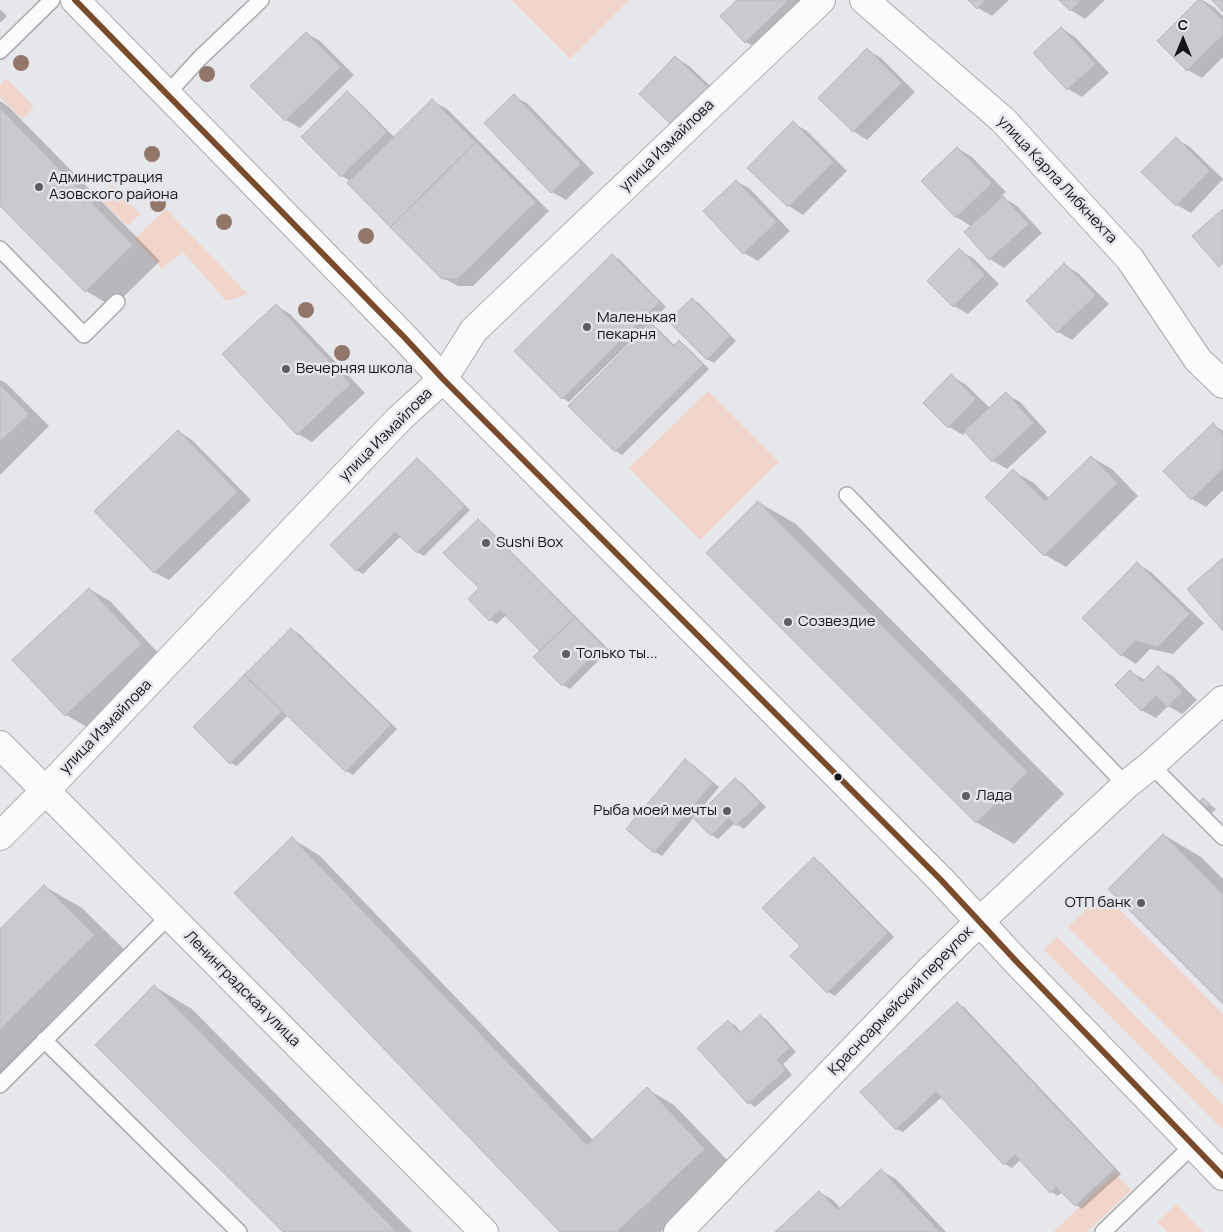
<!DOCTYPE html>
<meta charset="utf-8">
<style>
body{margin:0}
#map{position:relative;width:1223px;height:1232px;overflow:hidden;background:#e6e7eb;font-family:Manrope,sans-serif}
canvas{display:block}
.north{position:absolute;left:1158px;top:15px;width:50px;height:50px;-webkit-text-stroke:4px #e5e6ec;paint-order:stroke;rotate:0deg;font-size:14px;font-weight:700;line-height:20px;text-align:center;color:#141416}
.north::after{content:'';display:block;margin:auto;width:18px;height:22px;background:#141416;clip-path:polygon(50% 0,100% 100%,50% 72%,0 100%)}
</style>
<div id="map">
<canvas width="1223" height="1232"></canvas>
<div class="north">С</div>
</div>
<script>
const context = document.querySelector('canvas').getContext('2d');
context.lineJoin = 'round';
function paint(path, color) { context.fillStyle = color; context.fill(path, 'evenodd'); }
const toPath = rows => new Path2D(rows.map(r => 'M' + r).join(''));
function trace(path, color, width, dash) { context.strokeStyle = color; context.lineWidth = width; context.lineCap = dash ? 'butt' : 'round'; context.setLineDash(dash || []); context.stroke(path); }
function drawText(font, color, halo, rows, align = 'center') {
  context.font = font + ' Manrope,sans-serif'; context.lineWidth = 5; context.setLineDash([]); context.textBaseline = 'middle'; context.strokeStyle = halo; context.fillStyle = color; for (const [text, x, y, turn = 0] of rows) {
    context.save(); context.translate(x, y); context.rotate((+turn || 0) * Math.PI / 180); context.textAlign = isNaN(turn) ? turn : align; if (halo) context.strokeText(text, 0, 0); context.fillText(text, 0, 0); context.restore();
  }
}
const green = toPath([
 [511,0,629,0,570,59],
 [6,78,34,107,22,119,0,97,0,85],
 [112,185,140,214,127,226,99,198],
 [166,209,248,294,226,301,183,252,162,269,134,239],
 [708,391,779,462,700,540,629,468],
 [1103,893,1223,1014,1223,1084,1068,927],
 [1057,937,1223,1105,1223,1130,1044,950],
 [1115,1173,1131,1190,1087,1232,1053,1232],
 [1176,1204,1203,1232,1167,1232,1157,1222]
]);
const shadow = toPath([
 [738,0,807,0,760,50,746,42],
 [970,0,1009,0,992,16,978,8],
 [1061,0,1105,0,1085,19,1071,10],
 [1199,0,1202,0,1214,7,1223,16,1223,57,1202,78,1188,70],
 [0,9,7,16,0,23],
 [1061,28,1075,37,1109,73,1082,97,1068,89],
 [306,33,320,41,354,75,300,128,286,120,252,86],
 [867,50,881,58,915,92,867,140,853,131],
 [675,57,689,66,723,98,689,134],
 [347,93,354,97,395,138,432,101,447,109,549,211,473,286,458,286,443,278,350,181,342,176,303,137],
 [514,96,528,104,594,173,566,200,552,192],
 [0,101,8,106,160,261,113,307,86,291,0,204],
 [793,123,807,131,847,171,803,215,789,206,749,168],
 [1176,139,1190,147,1223,179,1191,213,1177,205],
 [957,148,972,157,1006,192,1001,196,1017,206,1042,233,1004,268,990,259,965,232,971,226,956,217],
 [736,181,750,189,790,231,758,261,744,253],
 [959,250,973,258,999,284,968,314,954,306],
 [612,256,619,259,666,307,569,402,562,398],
 [1064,265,1078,273,1109,304,1072,340,1058,332],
 [692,299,699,303,736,341,714,363,707,359],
 [276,306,290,314,365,393,312,442,298,434,224,354],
 [652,325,658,329,675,346,679,342,686,346,709,369,622,455,616,451],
 [951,376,965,384,990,408,1006,394,1020,402,1047,432,1007,469,993,461,966,431,963,435,949,427],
 [0,380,6,383,49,426,0,475],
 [1213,425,1223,431,1223,490,1206,507,1192,499],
 [178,431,192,440,251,500,169,580,154,572],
 [1091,457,1112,469,1138,496,1066,567,1045,555,1013,471,1034,483,1049,498],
 [418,460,424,464,470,510,424,556,417,552,401,536,363,574,356,570],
 [758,502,796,524,1064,794,1014,844,976,822],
 [478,520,484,524,609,650,570,689,563,685,535,658,542,651,506,615,497,624,490,620,480,588],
 [1137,564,1151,572,1204,623,1173,654,1150,649,1136,664,1122,655,1084,618],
 [89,589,110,601,162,657,87,727,66,715],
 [291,629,298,633,397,729,353,775,346,771,288,715,237,766,231,763],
 [1158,668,1173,676,1197,700,1182,714,1168,706,1156,718,1141,710,1131,672,1145,680],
 [685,761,692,764,719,787,662,856,655,852],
 [735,780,742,783,766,807,744,829,735,823,718,839,712,835],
 [1203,800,1216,809,1209,816,1203,812],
 [1164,835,1201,857,1223,879,1223,1003],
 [292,839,319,855,593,1140,647,1089,674,1105,732,1165,661,1232,562,1232],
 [814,859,821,863,894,937,835,996,828,992,792,956,802,946],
 [44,886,82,908,132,957,0,1089,0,931],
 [155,987,192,1009,412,1232,285,1232],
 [957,1003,964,1007,1121,1174,1082,1209,1076,1205,1062,1192,1058,1196,1051,1192,1021,1159,1012,1168,1005,1164,942,1097,903,1132,897,1129],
 [761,1016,767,1020,796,1052,783,1064,792,1075,755,1107,749,1103,728,1022,735,1025,742,1033],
 [881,1171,896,1179,946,1232,777,1232,819,1192,833,1200,841,1209]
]);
const building = toPath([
 [737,0,789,0,745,43,720,16,737,0],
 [968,0,986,0,977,9,968,0],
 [1059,0,1082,0,1070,11,1059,0],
 [1198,0,1202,0,1223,20,1223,35,1187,71,1157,41,1198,0],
 [1212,0,1223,0,1223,12,1212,0],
 [1061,27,1096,64,1067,90,1033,53,1061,27],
 [306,32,341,67,285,121,250,86,306,32],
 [867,48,902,83,853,132,818,98,867,48],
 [675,56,710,89,674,127,639,94,675,56],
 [347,91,387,132,341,177,301,137,347,91],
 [514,94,581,164,551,193,484,123,514,94],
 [432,99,476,142,390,227,347,183,432,99],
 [0,108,133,245,85,292,0,206,0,108],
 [793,121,834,162,788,207,747,168,793,121],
 [1176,137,1210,171,1176,206,1141,172,1176,137],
 [476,142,536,202,458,279,442,279,390,227,476,142],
 [957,147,992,183,956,218,921,181,957,147],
 [736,180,777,222,743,254,703,211,736,180],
 [1003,196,1029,224,989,260,964,232,1003,196],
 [1223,209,1223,263,1219,267,1192,236,1223,209],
 [959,248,985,275,953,307,927,281,959,248],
 [612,254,660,302,562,399,514,351,612,254],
 [1064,263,1096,295,1057,333,1026,301,1064,263],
 [692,298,730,336,707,360,668,321,692,298],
 [276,304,351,384,297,435,222,354,276,304],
 [651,323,673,346,679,340,703,365,615,452,568,406,651,323],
 [951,374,976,399,948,428,923,403,951,374],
 [0,385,29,414,0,442,0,385],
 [1006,392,1034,423,992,462,964,431,1006,392],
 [1213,423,1223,434,1223,469,1191,500,1163,471,1213,423],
 [178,430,238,492,154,573,94,511,178,430],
 [1091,456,1118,483,1044,556,985,497,1013,469,1045,501,1091,456],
 [417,458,465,506,417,553,395,532,356,571,330,545,417,458],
 [758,501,1028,772,976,823,706,553,758,501],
 [478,519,575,617,540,651,500,610,489,621,468,599,479,588,443,553,478,519],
 [1223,558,1223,631,1187,589,1223,558],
 [1137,562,1190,614,1158,647,1135,641,1121,656,1082,618,1137,562],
 [89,588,142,644,65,716,12,660,89,588],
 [575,617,603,646,562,686,533,657,575,617],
 [291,628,391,725,346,772,244,675,291,628],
 [1158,666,1183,692,1167,707,1156,696,1141,711,1115,685,1130,670,1142,682,1158,666],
 [244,675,282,711,230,764,193,727,244,675],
 [685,759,713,783,654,853,626,829,685,759],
 [735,778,760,803,736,826,729,818,711,836,694,819,735,778],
 [1203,798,1210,804,1202,813,1195,806,1203,798],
 [1163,834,1223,894,1223,1004,1108,889,1163,834],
 [292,837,587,1145,647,1087,705,1149,617,1232,560,1232,234,893,292,837],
 [814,857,888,933,827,993,790,956,800,946,762,908,814,857],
 [44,885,95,935,0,1030,0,929,44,885],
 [154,985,397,1232,283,1232,95,1045,154,985],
 [957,1002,1115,1169,1075,1206,1056,1187,1050,1193,1015,1155,1004,1165,936,1092,896,1130,860,1092,957,1002],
 [760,1015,790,1048,777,1060,786,1070,748,1104,697,1048,728,1020,740,1033,760,1015],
 [881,1169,940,1232,775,1232,819,1191,838,1210,881,1169]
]);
const service = toPath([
 [0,51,52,0],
 [167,94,200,58,261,0],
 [0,249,84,335,117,302],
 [847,495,1126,785],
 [1151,765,1223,837],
 [44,1040,239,1232],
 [0,1085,169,916],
 [1103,1232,1193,1145]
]);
const minor = toPath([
 [864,0,1003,120,1130,259,1198,360,1223,384],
 [443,379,474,330,821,0],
 [0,745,484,1232]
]);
const tertiary = toPath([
 [0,836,45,791,399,419,443,379],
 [678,1232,931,969,980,921,1126,785,1151,765,1223,700]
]);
const secondary = toPath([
 [75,0,405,338,443,379,941,880,1016,961,1223,1176]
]);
const bus1 = toPath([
 [75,0,405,338,443,379,941,880,1016,961,1223,1176]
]);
const trees = [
 [21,63],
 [207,74],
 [152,154],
 [158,204],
 [224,222],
 [366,236],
 [306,310],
 [342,353]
];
const markers = [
 [39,187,5,"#5e5e61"],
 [587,327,5,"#5e5e61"],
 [286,369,5,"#5e5e61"],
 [486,543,5,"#5e5e61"],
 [788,622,5,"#5e5e61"],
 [566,654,5,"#5e5e61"],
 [838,777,4.5,"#141416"],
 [966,796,5,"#5e5e61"],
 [727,811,5,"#5e5e61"],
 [1141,903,5,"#5e5e61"]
];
const streetNames = [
 ["улица Измайлова",667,146,-44],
 ["улица Карла Либкнехта",1057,180,47],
 ["улица Измайлова",386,435,-45],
 ["улица Измайлова",106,727,-46],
 ["Ленинградская улица",242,989,45],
 ["Красноармейский переулок",901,1001,-46]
];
const poiNames = [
 ["Администрация",49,178],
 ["Азовского района",49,195],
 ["Маленькая",597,318],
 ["пекарня",597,335],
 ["Вечерняя школа",296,369],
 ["Sushi Box",496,543],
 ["Созвездие",798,622],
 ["Только ты...",576,654],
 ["Лада",976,796],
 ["Рыба моей мечты",717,811,"right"],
 ["ОТП банк",1131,903,"right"]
];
paint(green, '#f1d5cb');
paint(shadow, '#0003');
paint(building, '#c9cacd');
trace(building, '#b7b7ba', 1);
trace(service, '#a8a9ac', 18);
trace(minor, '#a8a9ac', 30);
trace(tertiary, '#a8a9ac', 30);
trace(secondary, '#a8a9ac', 30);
trace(service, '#fbfbfc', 15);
trace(minor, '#fbfbfc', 28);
trace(tertiary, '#fbfbfc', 28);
trace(secondary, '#fbfbfc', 28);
trace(bus1, '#7a4b2a', 6);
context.fillStyle = '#92766a';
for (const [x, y] of trees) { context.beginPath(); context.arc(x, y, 8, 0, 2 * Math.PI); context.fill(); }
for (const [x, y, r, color] of markers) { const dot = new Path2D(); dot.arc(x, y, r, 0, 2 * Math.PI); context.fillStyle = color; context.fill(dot); trace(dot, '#e5e6ec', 2); }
drawText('15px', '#141416', '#e5e6ec', streetNames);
drawText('15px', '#141416', '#e5e6ec', poiNames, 'left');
</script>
